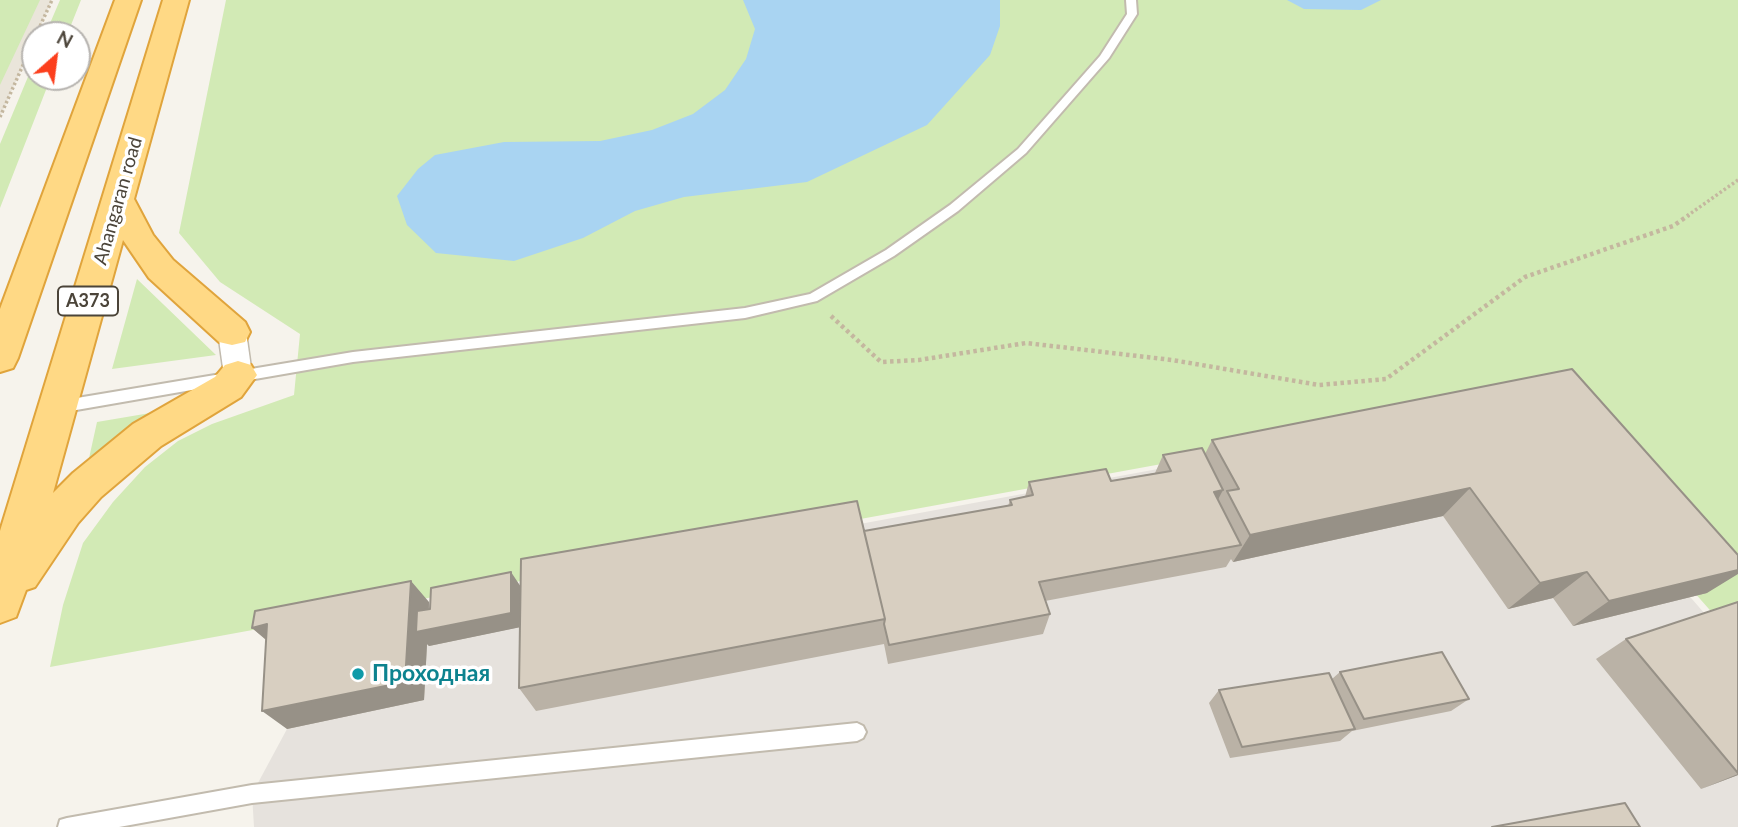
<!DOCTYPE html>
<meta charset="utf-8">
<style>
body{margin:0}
#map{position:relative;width:1738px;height:827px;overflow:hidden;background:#f6f3ec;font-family:Lato,sans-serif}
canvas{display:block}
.north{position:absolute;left:21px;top:21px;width:70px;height:70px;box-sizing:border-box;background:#fff;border:2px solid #b7b4b0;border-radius:50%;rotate:28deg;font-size:19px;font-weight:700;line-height:28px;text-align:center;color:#4b4439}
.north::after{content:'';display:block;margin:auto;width:24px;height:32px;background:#fc3f1d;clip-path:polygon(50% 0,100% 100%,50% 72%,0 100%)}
</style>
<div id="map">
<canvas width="1738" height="827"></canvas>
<div class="north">N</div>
</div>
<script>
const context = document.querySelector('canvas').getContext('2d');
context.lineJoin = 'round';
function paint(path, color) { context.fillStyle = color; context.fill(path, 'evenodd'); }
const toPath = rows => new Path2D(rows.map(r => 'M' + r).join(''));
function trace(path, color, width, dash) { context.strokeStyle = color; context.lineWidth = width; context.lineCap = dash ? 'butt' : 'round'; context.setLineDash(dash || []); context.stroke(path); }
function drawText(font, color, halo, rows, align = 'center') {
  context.font = font + ' Lato,sans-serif'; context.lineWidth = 7; context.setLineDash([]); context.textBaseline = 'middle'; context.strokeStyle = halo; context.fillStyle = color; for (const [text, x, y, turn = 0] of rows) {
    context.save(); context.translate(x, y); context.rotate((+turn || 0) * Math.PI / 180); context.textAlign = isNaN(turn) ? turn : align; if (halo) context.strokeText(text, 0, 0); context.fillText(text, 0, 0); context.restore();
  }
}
const residential = toPath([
 [0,0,52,0,0,117]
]);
const industrial = toPath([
 [1521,402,1738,652,1738,827,254,827,252,794,287,729,280,631]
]);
const green = toPath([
 [0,0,40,0,0,85],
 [60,0,81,0,67,35,45,35],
 [226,0,1738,0,1738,642,1523,398,50,667,63,605,83,543,113,502,145,467,178,441,212,424,294,395,300,334,220,282,179,233],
 [35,60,35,77,51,77,0,208,0,144],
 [137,279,216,355,112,369],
 [162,411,86,472,97,422]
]);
const water = toPath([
 [743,0,1000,0,1000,26,990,55,927,125,807,182,684,197,635,211,583,238,514,261,436,253,407,225,397,196,418,169,435,155,504,142,600,141,652,130,693,114,725,90,746,59,755,29],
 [1287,0,1381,0,1361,10,1304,9]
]);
const pathFar1 = toPath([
 [36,35,52,0],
 [0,117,35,38],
 [1687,216,1738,180]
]);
const path = toPath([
 [831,316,881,362,919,360,1026,343,1172,360,1319,385,1386,379,1525,277,1673,226,1689,215]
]);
const service = toPath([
 [1126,0,1136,0,1137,14,1109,58,1026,153,958,211,894,256,817,301,745,318,353,362,59,413,54,411,52,407,54,403,59,401,353,352,745,308,810,294,886,250,950,205,1018,149,1100,56,1127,14,1126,0],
 [857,723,863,726,866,732,863,738,857,741,252,803,119,827,58,827,60,820,67,818,252,785,857,723]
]);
const minor = toPath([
 [232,322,242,325,246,332,252,375,248,383,238,386,228,383,224,375,218,332,222,325,232,322]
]);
const trunk = toPath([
 [115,0,141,0,18,358,13,368,0,372,0,309,115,0],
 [163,0,189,0,134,199,153,235,173,260,245,322,250,332,245,342,232,345,219,342,149,278,123,240,53,493,73,473,133,424,215,377,225,365,238,361,251,365,257,375,241,397,161,446,101,497,78,523,35,587,26,590,16,617,0,623,0,531,163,0]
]);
const wall = toPath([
 [1572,369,1707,593,1573,626,1553,598,1508,609,1443,516,1233,562,1231,559,1226,567,1045,601,1050,614,1043,634,888,664,884,644,536,711,519,688,520,627,429,646,427,644,424,700,287,729,266,640,252,628,429,602,429,609,521,587,864,531,1008,506,1010,500,1025,497,1029,482,1111,481,1155,473,1163,455,1205,454,1212,440],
 [1738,602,1738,775,1701,789,1596,659,1626,639],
 [1340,672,1469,699,1451,711,1352,731,1340,741,1230,758,1209,703,1219,690,1332,679]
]);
const shadedWall = toPath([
 [1470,488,1443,516,1233,562,1250,535],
 [1223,490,1211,513,1214,492],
 [1738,570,1738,574,1707,593,1573,626,1609,601],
 [511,572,521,587,521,627,429,646,427,644,424,700,287,729,262,711,411,581,429,602,428,630],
 [1587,572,1553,598,1508,609,1540,583],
 [267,624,276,648,252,628],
 [1738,774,1738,775,1701,789]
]);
const building = toPath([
 [1572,369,1738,555,1738,570,1609,601,1587,572,1540,583,1470,488,1250,535,1227,491,1239,489,1212,440,1572,369],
 [1202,448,1223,490,1214,492,1241,545,1039,582,1050,614,889,645,884,624,885,619,864,531,1012,505,1010,500,1033,495,1029,482,1106,469,1111,481,1171,471,1163,455,1202,448],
 [857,501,885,619,519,688,521,559,857,501],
 [511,572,511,613,416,632,417,611,430,609,431,588,511,572],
 [411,581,405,682,262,711,267,624,252,628,255,611,411,581],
 [1738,602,1738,773,1626,639,1738,602],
 [1442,652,1469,699,1364,719,1340,672,1442,652],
 [1329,673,1355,729,1242,747,1219,690,1329,673],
 [1625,803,1640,827,1492,827,1625,803]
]);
const markers = [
 [358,674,7,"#0f9aa8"]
];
const shields = [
 [88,301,60]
];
const shieldNames = [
 ["A373",88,301]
];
const streetNames = [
 ["Ahangaran road",118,201,-74]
];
const nearCulturenames = [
 ["Проходная",372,674]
];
paint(residential, '#eae5da');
paint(industrial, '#e6e2dd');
paint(green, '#d2eab5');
paint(water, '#a9d4f2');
trace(service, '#c2bbae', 4);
trace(minor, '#c2bbae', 3);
trace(trunk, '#e0a43c', 4);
trace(pathFar1, '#c4b79f', 3.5, [2.5, 2.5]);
trace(path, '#c4b79f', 4.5, [3.5, 3.5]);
paint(service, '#fff');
paint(minor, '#fff');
paint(trunk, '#ffd985');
paint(wall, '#bab2a6');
paint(shadedWall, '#979187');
paint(building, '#d8cfc1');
trace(building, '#979187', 2);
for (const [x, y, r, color] of markers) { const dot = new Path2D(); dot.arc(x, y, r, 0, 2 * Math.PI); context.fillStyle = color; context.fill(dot); trace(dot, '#fff', 2.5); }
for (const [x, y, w] of shields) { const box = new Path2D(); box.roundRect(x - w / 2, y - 14.5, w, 29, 5); context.fillStyle = '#fff'; context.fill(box); trace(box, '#4b4439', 2); }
drawText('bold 18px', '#4b4439', null, shieldNames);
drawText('19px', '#4b4439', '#fff', streetNames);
drawText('bold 23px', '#0d838f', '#fff', nearCulturenames, 'left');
</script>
